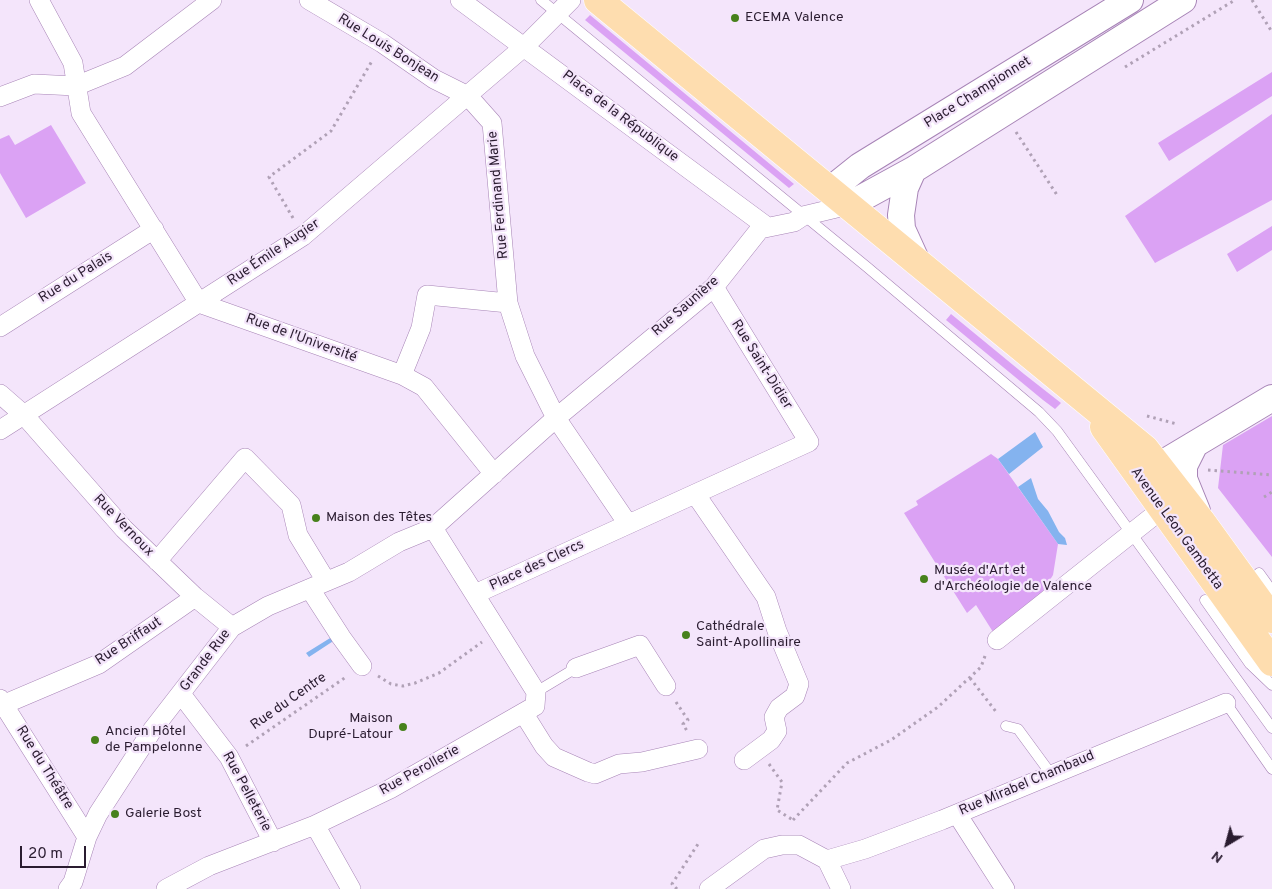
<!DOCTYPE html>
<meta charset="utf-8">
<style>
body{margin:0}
#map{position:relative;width:1272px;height:889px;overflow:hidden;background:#f4e5fb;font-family:Overpass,sans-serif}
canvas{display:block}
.north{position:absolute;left:1202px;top:819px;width:50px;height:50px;-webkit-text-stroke:4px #f4e5fb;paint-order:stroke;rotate:217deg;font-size:14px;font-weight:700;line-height:20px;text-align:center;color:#2a1c30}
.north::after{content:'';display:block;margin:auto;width:18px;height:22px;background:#2a1c30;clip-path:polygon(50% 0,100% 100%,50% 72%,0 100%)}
.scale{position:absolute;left:20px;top:846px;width:66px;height:22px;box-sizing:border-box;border:2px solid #2a1c30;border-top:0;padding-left:6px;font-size:15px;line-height:18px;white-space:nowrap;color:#2a1c30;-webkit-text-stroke:4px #f4e5fb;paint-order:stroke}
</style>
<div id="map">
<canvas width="1272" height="889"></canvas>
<div class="north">N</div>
<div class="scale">20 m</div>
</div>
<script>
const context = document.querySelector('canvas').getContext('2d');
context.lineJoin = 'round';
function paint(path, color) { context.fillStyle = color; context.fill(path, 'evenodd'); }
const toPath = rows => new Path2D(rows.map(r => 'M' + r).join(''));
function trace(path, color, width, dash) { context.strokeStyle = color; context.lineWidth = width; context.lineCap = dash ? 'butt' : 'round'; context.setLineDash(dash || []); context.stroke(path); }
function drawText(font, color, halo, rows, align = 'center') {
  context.font = font + ' Overpass,sans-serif'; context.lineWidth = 4.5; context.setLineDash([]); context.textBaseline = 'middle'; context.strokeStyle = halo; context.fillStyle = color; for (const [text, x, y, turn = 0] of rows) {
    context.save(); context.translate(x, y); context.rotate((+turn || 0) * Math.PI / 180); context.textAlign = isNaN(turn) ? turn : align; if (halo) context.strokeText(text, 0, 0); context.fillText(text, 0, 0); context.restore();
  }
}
const green = toPath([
 [590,15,794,184,789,188,585,20],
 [1272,72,1272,96,1169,161,1158,143],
 [1272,114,1272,200,1155,263,1125,216],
 [51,125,86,183,26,218,0,173,0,139,9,135,15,145],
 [1272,226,1272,250,1237,272,1227,254],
 [951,314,1024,374,1061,403,1055,409,1043,400,946,320],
 [1272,416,1272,557,1218,488,1223,445],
 [991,454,998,459,1058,544,1053,575,1038,599,993,632,976,605,967,613,904,513,918,505,916,501]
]);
const water = toPath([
 [1035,432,1043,447,1009,474,998,459],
 [1031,478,1038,499,1048,511,1059,532,1065,538,1067,545,1058,544,1018,487],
 [335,635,338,638,309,657,306,653]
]);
const path = toPath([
 [1252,0,1272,32],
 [1125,67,1235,0],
 [1016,132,1057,195],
 [293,218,269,177,331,131,372,61],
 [1147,416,1177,424],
 [1208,470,1272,475],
 [1264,497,1272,492],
 [378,676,391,684,403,686,415,683,439,673,482,642],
 [970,678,997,713],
 [676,702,688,720,683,724,687,731],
 [246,746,346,677],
 [769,764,782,782,777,810,793,820],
 [793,820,847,763,891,740,938,707,981,667,985,656],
 [677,889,672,884,698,844]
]);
const lane = toPath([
 [541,0,867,267,1039,412,1057,431,1097,486,1272,728],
 [1259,573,1272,591],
 [1205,600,1250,664,1272,685],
 [536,692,576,668],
 [1226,703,1272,769],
 [1006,726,1018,729,1051,774]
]);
const street = toPath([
 [39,0,73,63,81,113,199,303,402,375,424,387,494,474],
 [309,0,382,43,434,79,468,96,492,123,508,303,525,356,556,418,628,524],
 [460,0,766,226],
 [0,97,34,84,76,86,125,66,212,0],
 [0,327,154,229],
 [402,375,421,328,427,295,508,303],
 [0,394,24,415,124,529,195,597,232,627],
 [0,430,303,236,525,46,571,0],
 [696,495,766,597,777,631,799,684,795,696,779,708,774,717,777,731,771,740,744,760],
 [157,561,245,458,291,505,298,535,326,581],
 [310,589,341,637,362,666],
 [475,594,809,442,714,287],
 [997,640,1162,509],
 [576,668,640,645,666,686],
 [181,694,229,757,273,842],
 [0,699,87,837],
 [0,706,99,664,195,597],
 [524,714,544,746,554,757,588,772,595,774,619,764,642,762,698,749],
 [957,814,1005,889],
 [315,825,351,889],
 [827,860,865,849,942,820,1226,703],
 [827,860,841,889],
 [68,889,73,882,87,837,98,814,153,729,232,627,268,606,349,572,399,542,433,528,556,418,714,287,760,229,794,222,803,216,849,205],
 [166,889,209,866,315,825,390,789,535,706,536,692,433,528],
 [709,889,764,849,782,845,799,845,827,860]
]);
const secondary = toPath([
 [913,170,905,188,901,215,902,229,917,262],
 [830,190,860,166,1130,0],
 [849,205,913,170,1183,0],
 [1195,444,1184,466,1184,479,1197,511],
 [1140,477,1272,398]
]);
const primary = toPath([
 [598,0,1145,449,1201,521,1272,619],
 [1104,427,1272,662]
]);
const markers = [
 [735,18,5,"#47811c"],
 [316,518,5,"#47811c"],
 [924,579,5,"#47811c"],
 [686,635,5,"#47811c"],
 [403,727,5,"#47811c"],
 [95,740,5,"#47811c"],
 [115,814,5,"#47811c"]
];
const poiNames = [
 ["ECEMA Valence",745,18],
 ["Maison des Têtes",326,518],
 ["Musée d'Art et",934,571],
 ["d'Archéologie de Valence",934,587],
 ["Cathédrale",696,627],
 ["Saint-Apollinaire",696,643],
 ["Maison",393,719,"right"],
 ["Dupré-Latour",393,735,"right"],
 ["Ancien Hôtel",105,732],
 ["de Pampelonne",105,748],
 ["Galerie Bost",125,814]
];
const streetNames = [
 ["Rue Louis Bonjean",388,49,32],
 ["Place Championnet",978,93,-32],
 ["Place de la République",620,117,37],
 ["Rue Ferdinand Marie",499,195,-95],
 ["Rue Émile Augier",274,253,-34],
 ["Rue du Palais",76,278,-32],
 ["Rue Saunière",686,307,-41],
 ["Rue de l'Université",301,339,20],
 ["Rue Saint-Didier",761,365,58],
 ["Rue Vernoux",123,526,46],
 ["Avenue Léon Gambetta",1176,529,54],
 ["Place des Clercs",537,566,-25],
 ["Rue Briffaut",129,642,-33],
 ["Grande Rue",206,661,-53],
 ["Rue du Centre",289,702,-35],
 ["Rue du Théâtre",44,768,58],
 ["Rue Perollerie",420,771,-29],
 ["Rue Mirabel Chambaud",1027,784,-23],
 ["Rue Pelleterie",246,792,62]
];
paint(green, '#dba2f4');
paint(water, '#84b3ef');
trace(lane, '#a784b6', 11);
trace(street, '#a784b6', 20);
trace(secondary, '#a784b6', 28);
trace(primary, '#fff', 29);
trace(path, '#b0a1b6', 3, [2.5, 4]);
trace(lane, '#fff', 10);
trace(street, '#fff', 19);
trace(secondary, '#fff', 26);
trace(primary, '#feddaf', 28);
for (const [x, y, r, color] of markers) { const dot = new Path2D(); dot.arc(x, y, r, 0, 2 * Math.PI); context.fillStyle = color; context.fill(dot); trace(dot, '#f4e5fb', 2); }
drawText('14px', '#2a1c30', '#f4e5fb', poiNames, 'left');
drawText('14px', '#2a1c30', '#f4e5fb', streetNames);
</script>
